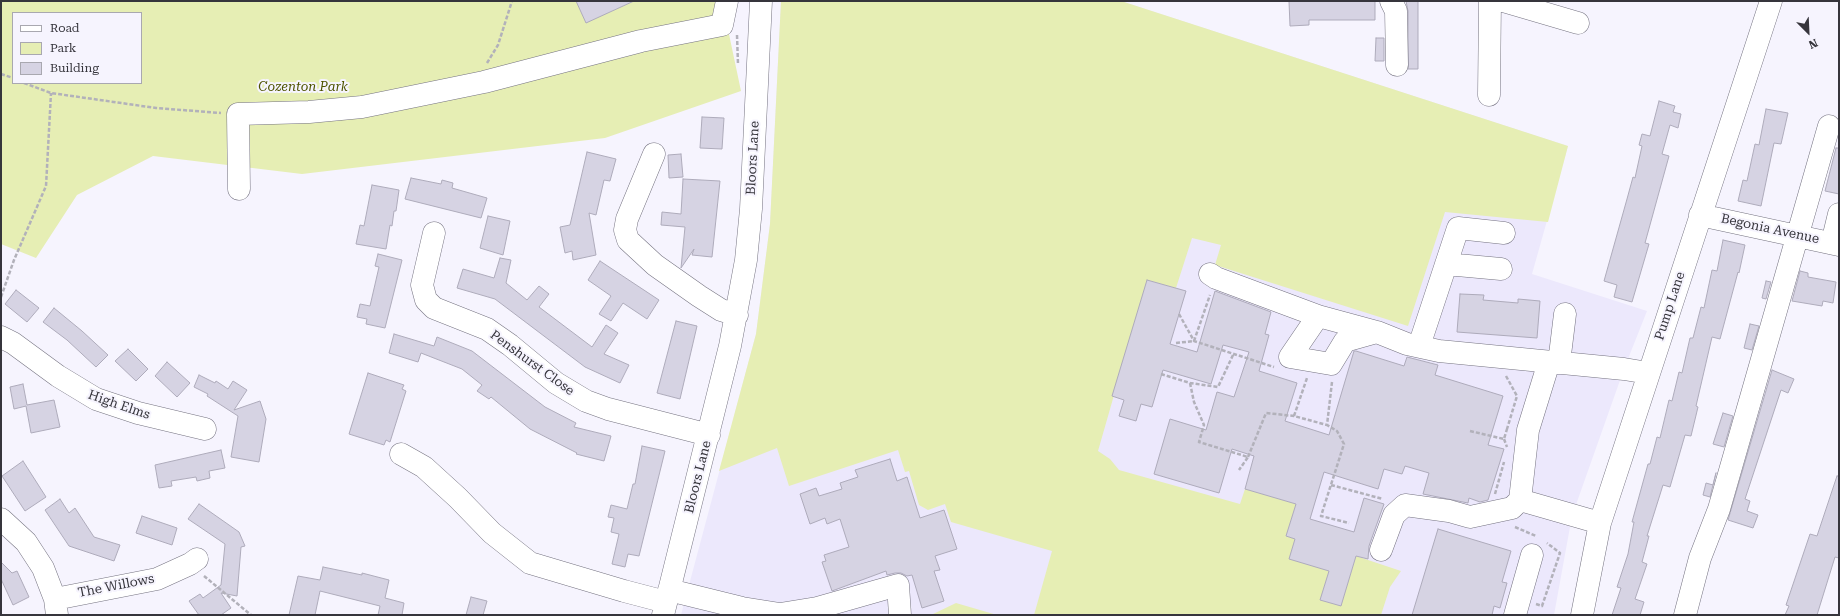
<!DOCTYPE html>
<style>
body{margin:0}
#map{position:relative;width:1840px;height:616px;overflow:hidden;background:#f6f4fe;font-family:"Roboto Serif",serif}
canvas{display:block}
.frame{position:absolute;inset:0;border:2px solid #36353c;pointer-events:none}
.legend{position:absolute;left:12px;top:12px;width:130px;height:72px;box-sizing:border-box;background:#f6f4fe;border:1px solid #a9a8b0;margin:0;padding:5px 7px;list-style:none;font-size:12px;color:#36353c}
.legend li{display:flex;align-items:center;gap:8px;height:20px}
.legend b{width:20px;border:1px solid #a9a8b0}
.north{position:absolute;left:1788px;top:12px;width:40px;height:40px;-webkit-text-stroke:3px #f6f4fe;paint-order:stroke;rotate:156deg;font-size:11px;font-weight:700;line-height:16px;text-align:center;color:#36353c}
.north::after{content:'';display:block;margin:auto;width:14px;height:18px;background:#36353c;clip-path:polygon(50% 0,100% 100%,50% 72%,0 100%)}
</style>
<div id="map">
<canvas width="1840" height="616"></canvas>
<div class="frame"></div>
<ul class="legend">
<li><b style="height:5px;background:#fff"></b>Road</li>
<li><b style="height:11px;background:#e6eeb4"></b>Park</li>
<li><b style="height:11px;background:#d6d3e3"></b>Building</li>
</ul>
<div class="north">N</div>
</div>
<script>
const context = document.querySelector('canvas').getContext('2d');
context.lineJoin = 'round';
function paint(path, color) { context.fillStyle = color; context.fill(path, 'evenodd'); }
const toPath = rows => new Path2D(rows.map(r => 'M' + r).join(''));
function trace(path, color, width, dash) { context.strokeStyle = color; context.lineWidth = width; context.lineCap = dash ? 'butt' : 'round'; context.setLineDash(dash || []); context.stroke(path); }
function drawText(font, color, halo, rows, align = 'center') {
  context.font = font + ' "Roboto Serif",serif'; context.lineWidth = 4; context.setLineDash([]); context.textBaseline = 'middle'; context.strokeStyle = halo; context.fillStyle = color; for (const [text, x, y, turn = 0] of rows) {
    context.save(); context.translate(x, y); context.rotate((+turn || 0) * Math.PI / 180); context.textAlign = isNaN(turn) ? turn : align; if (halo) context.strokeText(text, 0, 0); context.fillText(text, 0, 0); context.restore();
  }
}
const built = toPath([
 [781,1,1121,1,1568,146,1532,274,1647,311,1624,369,1572,516,1554,615,681,615,756,334,770,224]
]);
const green = toPath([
 [1,1,576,1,586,22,634,1,722,1,741,91,605,138,302,174,153,156,77,195,36,258,1,244],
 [13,13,141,13,141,83,13,83],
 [781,1,1121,1,1568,146,1548,222,1445,212,1408,326,1215,265,1221,245,1192,238,1176,288,1147,280,1098,451,1110,459,1119,470,1240,504,1245,489,1296,504,1286,536,1295,539,1289,559,1329,571,1320,600,1341,606,1356,556,1401,571,1390,587,1381,615,1034,615,1052,551,951,522,945,504,928,510,919,505,909,471,905,472,898,450,789,486,777,448,719,471,756,334,770,224],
 [956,603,997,615,931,615]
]);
const building = toPath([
 [576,1,634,1,586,23,576,1],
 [1289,1,1375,1,1375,20,1309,20,1309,25,1290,26,1289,1],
 [1406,1,1418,1,1418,69,1408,69,1408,11,1406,1],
 [1376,38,1384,38,1384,61,1375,61,1376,38],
 [1659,101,1675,106,1673,112,1681,114,1678,128,1670,125,1662,154,1669,156,1645,243,1649,244,1632,302,1614,297,1617,285,1604,281,1627,199,1633,177,1635,178,1642,146,1639,145,1642,134,1650,136,1659,101],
 [1766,109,1788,113,1781,144,1774,143,1761,206,1738,201,1743,180,1747,181,1755,144,1759,145,1766,109],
 [702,117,724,118,722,149,700,148,702,117],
 [1836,148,1839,148,1839,194,1825,191,1836,148],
 [587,152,616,159,610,181,604,180,596,215,589,213,596,255,573,260,572,251,565,253,560,227,570,225,587,152],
 [681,154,683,177,669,178,668,155,681,154],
 [411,178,441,184,442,180,453,183,452,188,487,198,481,218,405,199,411,178],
 [683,179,720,181,712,257,692,255,694,249,681,268,685,227,661,225,662,212,681,214,683,179],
 [372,185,399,190,396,211,394,211,392,226,390,225,386,249,356,244,360,225,364,226,372,185],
 [488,216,510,221,503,255,480,248,488,216],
 [1723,240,1745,245,1739,273,1738,272,1720,339,1712,337,1696,406,1698,407,1691,436,1685,435,1670,487,1663,485,1647,536,1649,536,1642,562,1647,564,1635,599,1644,602,1640,615,1612,615,1621,588,1617,587,1628,554,1634,522,1632,522,1648,464,1650,464,1657,437,1660,438,1669,400,1672,401,1679,372,1682,373,1690,338,1693,338,1701,307,1704,308,1712,270,1717,271,1723,240],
 [378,254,402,260,385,328,366,324,367,319,357,317,360,304,370,306,379,267,375,266,378,254],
 [500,258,511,260,506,283,527,300,539,286,549,294,539,307,592,347,606,325,618,333,604,354,629,365,620,383,585,367,495,299,457,288,463,269,494,278,500,258],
 [600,261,659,300,647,319,623,303,611,321,599,314,611,296,588,280,600,261],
 [1800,271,1808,273,1808,277,1836,282,1833,303,1823,301,1822,306,1792,301,1800,271],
 [1147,280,1186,291,1170,344,1197,352,1215,291,1271,312,1265,334,1269,335,1259,371,1297,383,1285,421,1329,435,1354,351,1356,351,1404,366,1407,357,1438,365,1435,375,1503,396,1488,445,1504,449,1488,500,1480,502,1469,498,1468,503,1423,494,1429,473,1405,466,1402,474,1384,469,1378,489,1324,472,1310,519,1354,532,1364,498,1384,504,1369,546,1368,559,1356,556,1341,606,1320,600,1329,571,1289,559,1295,539,1286,536,1296,504,1245,489,1254,456,1232,449,1219,493,1154,474,1170,419,1206,430,1217,392,1234,397,1249,352,1223,345,1211,384,1163,370,1152,407,1141,404,1136,421,1119,416,1124,400,1112,396,1147,280],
 [1766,281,1771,282,1766,299,1762,298,1766,281],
 [16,290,39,308,27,322,5,304,16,290],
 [1460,294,1484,295,1483,300,1518,303,1518,299,1540,301,1537,338,1457,332,1460,294],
 [54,308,82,331,108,355,96,367,67,340,43,322,54,308],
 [676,321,697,326,680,399,657,393,676,321],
 [1750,324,1759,326,1752,350,1744,348,1750,324],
 [394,334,434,346,437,337,472,351,545,407,576,423,574,427,611,436,604,461,576,454,577,453,530,429,491,397,489,399,477,391,482,385,462,369,421,353,418,362,389,353,394,334],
 [128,349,148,369,136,381,115,361,128,349],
 [167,362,190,383,177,397,155,376,167,362],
 [1772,370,1794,379,1788,393,1781,390,1745,499,1750,501,1747,511,1758,515,1753,528,1728,520,1772,370],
 [368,373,404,385,402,389,406,391,390,442,386,440,384,445,349,434,368,373],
 [199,375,215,383,216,381,228,389,233,381,247,390,234,410,260,401,266,419,259,462,231,457,238,416,207,396,208,394,194,387,199,375],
 [23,384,27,405,54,400,60,427,31,433,26,406,14,409,10,387,23,384],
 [1723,413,1733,416,1724,447,1713,444,1723,413],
 [642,446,665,451,639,556,628,554,625,567,612,564,619,534,611,532,614,518,608,517,611,505,627,509,633,484,635,484,642,446],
 [221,450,225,468,209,471,210,478,197,481,196,477,171,481,172,486,159,488,155,465,221,450],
 [890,459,897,481,907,477,920,518,944,510,957,549,935,556,940,570,934,571,944,601,922,608,912,575,907,576,901,573,895,573,887,575,886,571,832,591,822,562,826,561,824,555,849,547,840,519,827,524,825,518,810,524,800,494,816,488,819,496,842,489,840,483,858,477,855,470,890,459],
 [23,461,46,497,25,511,2,476,23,461],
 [1716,473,1710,497,1703,495,1706,483,1713,485,1716,473],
 [1837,476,1839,476,1839,558,1835,557,1817,615,1785,615,1789,606,1786,605,1810,534,1817,536,1837,476],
 [60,499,69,513,75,508,94,537,120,545,114,561,69,546,45,510,60,499],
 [199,504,239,532,245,546,241,547,237,596,221,593,231,608,221,615,199,615,189,601,200,594,203,598,221,585,225,544,188,519,199,504],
 [142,516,177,528,172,545,136,533,142,516],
 [1438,529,1511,551,1502,582,1507,583,1500,608,1494,606,1492,615,1412,615,1438,529],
 [1,562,12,573,17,571,29,597,13,605,1,579,1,562],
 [323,567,362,575,362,573,389,580,385,598,404,603,402,615,378,615,380,606,320,591,315,615,289,615,298,576,320,580,323,567],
 [471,597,487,601,483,615,466,615,471,597]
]);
const path = toPath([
 [737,35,738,64],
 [487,63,498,45,512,1],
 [1,74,13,78],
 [24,83,51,93,156,108,221,113],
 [1,297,14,260,46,186,51,93],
 [1179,314,1194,341,1274,367],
 [1176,343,1194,341,1210,295],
 [1161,374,1190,383,1218,387,1233,355],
 [1506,376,1517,396,1507,429,1509,428],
 [1332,382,1327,425,1337,431,1344,444,1321,516,1349,523],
 [1190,383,1194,402,1204,425,1199,442,1248,457,1239,470],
 [1294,416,1307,378],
 [1470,431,1504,439,1507,429],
 [1504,439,1507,447],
 [1248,457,1266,413,1294,416,1327,425],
 [1331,485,1383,499],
 [1495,494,1504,462],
 [1515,527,1536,536],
 [204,576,251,615],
 [1536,604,1542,606,1560,553,1547,543]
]);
const minor = toPath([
 [1391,1,1396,11,1397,65],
 [1503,1,1578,23],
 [1489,95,1490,1],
 [654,154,627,219,625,230,628,240,655,265,699,296,721,310,737,315],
 [239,189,238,114,309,112,362,107,484,82,641,41,722,25,727,1],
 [1700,215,1839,245],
 [434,233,422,285,426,300,434,308,487,329,510,345,556,383,586,401,608,409,709,435],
 [1832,243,1839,214],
 [1446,264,1501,269],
 [1210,274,1216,278,1318,316],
 [1377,332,1318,316,1290,357,1331,364,1345,341,1377,332,1407,344,1439,351,1624,369,1648,373],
 [1,337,13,343,58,376,96,399,138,413,205,429],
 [1419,346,1458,228,1504,233],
 [1559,363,1565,314],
 [401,454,424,467,458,498,492,533,530,563,624,591,666,602],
 [1520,500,1600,523],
 [1,519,26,542,43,568,55,599,57,615],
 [1381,550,1394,515,1405,505,1449,511,1470,517,1512,508,1520,500,1528,430,1549,362],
 [669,590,742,608,780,614,817,608,898,585,900,615],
 [55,599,157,579,190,564,197,559],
 [663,615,730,346,746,260,751,209,761,1],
 [1515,615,1532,555],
 [1582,615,1600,523,1771,1],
 [1685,615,1700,558,1719,509,1829,126]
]);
const parkNames = [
 ["Cozenton Park",303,87]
];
const streetNames = [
 ["Bloors Lane",753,158,-87],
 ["Begonia Avenue",1770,229,12],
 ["Pump Lane",1670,306,-72],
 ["Penshurst Close",532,363,36],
 ["High Elms",119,405,19],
 ["Bloors Lane",698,477,-76],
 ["The Willows",116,586,-11]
];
paint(built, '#ece8fc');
paint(green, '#e6eeb4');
paint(building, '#d6d3e3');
trace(building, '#aeabbb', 1);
trace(minor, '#757381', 23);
trace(path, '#b2b1ba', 2.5, [4, 2]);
trace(minor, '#fff', 22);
drawText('italic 13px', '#4e5400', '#f6f4fe', parkNames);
drawText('13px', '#36353c', '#f6f4fe', streetNames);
</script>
